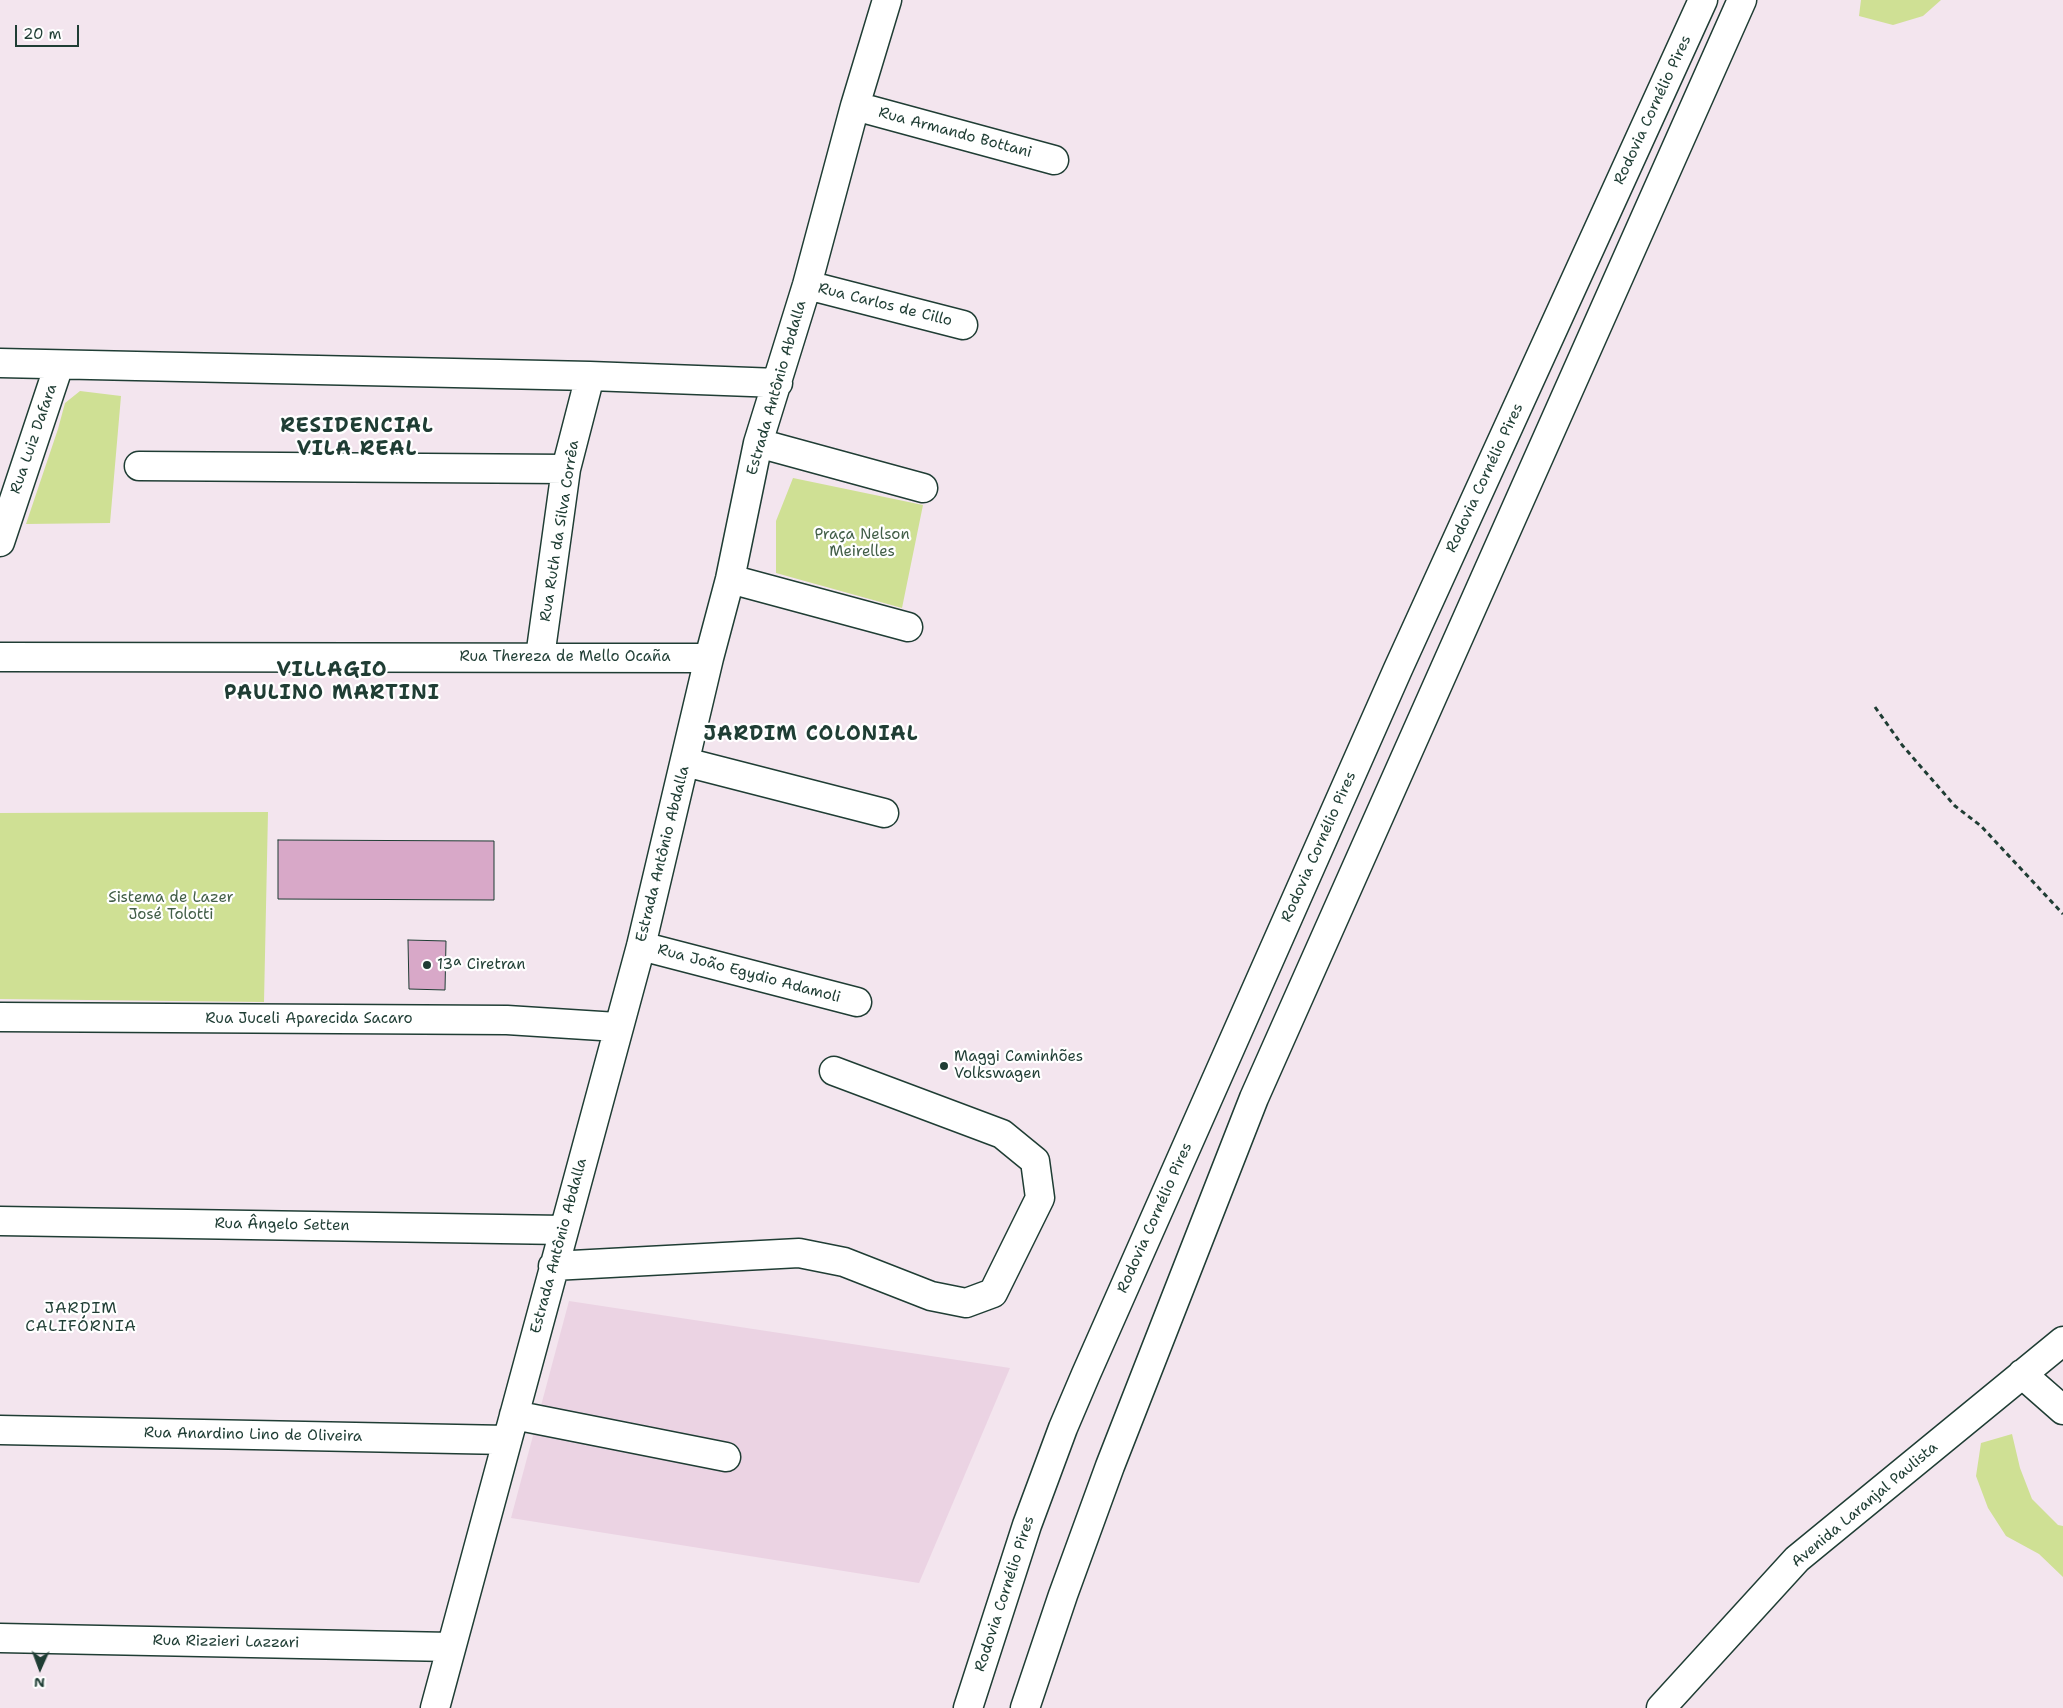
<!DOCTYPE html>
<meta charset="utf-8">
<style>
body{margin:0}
#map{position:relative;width:2063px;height:1708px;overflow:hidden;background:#f3e5ee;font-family:"Shantell Sans",sans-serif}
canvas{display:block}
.north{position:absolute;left:15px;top:1643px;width:50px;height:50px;-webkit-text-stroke:4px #fff;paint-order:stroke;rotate:182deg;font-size:14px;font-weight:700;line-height:20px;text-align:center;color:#1f3d34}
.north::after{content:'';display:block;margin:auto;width:18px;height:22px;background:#1f3d34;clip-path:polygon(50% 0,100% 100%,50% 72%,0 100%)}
.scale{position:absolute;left:15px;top:25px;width:64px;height:22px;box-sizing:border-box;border:2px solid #1f3d34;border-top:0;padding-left:6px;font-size:15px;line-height:18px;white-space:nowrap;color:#1f3d34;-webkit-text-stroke:4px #fff;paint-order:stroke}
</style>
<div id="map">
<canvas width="2063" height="1708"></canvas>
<div class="north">N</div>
<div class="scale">20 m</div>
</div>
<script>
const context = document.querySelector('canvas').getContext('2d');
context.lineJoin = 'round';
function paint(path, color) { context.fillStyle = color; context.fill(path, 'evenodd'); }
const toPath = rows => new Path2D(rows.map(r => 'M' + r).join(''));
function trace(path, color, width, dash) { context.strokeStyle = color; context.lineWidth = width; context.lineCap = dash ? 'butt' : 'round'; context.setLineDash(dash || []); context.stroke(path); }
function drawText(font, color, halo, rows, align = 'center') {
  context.font = font + ' "Shantell Sans",sans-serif'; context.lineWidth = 4.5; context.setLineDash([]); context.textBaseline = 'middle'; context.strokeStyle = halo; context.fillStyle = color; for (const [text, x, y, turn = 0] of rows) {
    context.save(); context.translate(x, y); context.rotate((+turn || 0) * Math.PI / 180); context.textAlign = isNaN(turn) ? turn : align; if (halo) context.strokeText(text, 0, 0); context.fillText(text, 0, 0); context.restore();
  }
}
const built = toPath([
 [569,1301,1010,1368,919,1583,511,1518]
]);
const green = toPath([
 [1861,0,1941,0,1923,16,1893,25,1859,16],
 [80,391,121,396,110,523,26,524,58,429,65,403],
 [793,478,923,505,902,608,776,573,776,521],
 [268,812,264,1002,0,999,0,813],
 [2012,1434,2020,1468,2032,1499,2058,1525,2063,1526,2063,1577,2039,1554,2006,1536,1988,1508,1976,1476,1981,1443]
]);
const building = toPath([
 [278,840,494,841,494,900,278,899,278,840],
 [408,940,446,941,445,990,409,989,408,940]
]);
const path = toPath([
 [1875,707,1902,745,1955,806,1981,826,2063,914]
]);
const minor = toPath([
 [855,106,1054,160],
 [807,285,963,325],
 [0,363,590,376,778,383],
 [758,443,923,488],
 [139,466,566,469],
 [0,542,59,365],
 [730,579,908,627],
 [0,657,709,658],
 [540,657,566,469,590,376],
 [685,762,884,813],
 [641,946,857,1002],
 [0,1017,507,1020,617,1027],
 [0,1221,563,1230],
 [553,1266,799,1253,844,1262,931,1296,966,1303,993,1293,1040,1198,1035,1161,1002,1134,834,1071],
 [2022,1374,2063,1410],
 [514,1415,726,1457],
 [0,1430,507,1440],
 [0,1638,451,1647],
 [435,1708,641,946,709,658,730,579,758,443,807,285,855,106,887,0],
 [1661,1708,1797,1559,2063,1341]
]);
const major = toPath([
 [968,1708,1027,1525,1063,1428,1086,1374,1398,669,1703,0],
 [1025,1708,1063,1595,1110,1466,1254,1098,1742,0]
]);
const markers = [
 [427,965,5,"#1f3d34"],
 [944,1066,5,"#1f3d34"]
];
const streetNames = [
 ["Rodovia Cornélio Pires",1653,110,-65],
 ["Rua Armando Bottani",955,133,15],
 ["Rua Carlos de Cillo",885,305,14],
 ["Estrada Antônio Abdalla",777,388,-74],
 ["Rua Luiz Dafara",34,439,-71],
 ["Rodovia Cornélio Pires",1485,478,-65],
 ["Rua Ruth da Silva Corrêa",560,531,-81],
 ["Rua Thereza de Mello Ocaña",565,657],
 ["Rodovia Cornélio Pires",1319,847,-66],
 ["Estrada Antônio Abdalla",663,854,-76],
 ["Rua João Egydio Adamoli",749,974,15],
 ["Rua Juceli Aparecida Sacaro",309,1019],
 ["Rodovia Cornélio Pires",1155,1218,-66],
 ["Rua Ângelo Setten",282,1225,1],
 ["Estrada Antônio Abdalla",559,1246,-75],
 ["Rua Anardino Lino de Oliveira",253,1435,1],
 ["Avenida Laranjal Paulista",1865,1505,-40],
 ["Rodovia Cornélio Pires",1005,1594,-72],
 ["Rua Rizzieri Lazzari",226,1642,1]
];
const parkNames = [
 ["Praça Nelson",862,535],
 ["Meirelles",862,552],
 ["Sistema de Lazer",171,898],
 ["José Tolotti",171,915]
];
const poiNames = [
 ["13ª Ciretran",437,965],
 ["Maggi Caminhões",954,1057],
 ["Volkswagen",954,1074]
];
const neighbourhoodNames = [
 ["JARDIM",81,1309],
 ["CALIFÓRNIA",81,1327]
];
const districtNames = [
 ["RESIDENCIAL",357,427],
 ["VILA REAL",357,450],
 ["VILLAGIO",332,671],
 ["PAULINO MARTINI",332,694],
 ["JARDIM COLONIAL",811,735]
];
paint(built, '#ebd3e3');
paint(green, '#cfe094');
paint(building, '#d8a8c8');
trace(building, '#1f3d34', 1);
trace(minor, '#1f3d34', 31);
trace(major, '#1f3d34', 31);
trace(path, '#1f3d34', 3, [5, 4]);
trace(minor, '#fff', 28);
trace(major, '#fff', 28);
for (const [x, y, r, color] of markers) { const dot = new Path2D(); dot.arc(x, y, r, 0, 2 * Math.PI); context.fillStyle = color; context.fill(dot); trace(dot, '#fff', 2); }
drawText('15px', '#1f3d34', '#fff', streetNames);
drawText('15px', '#425e47', '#fff', parkNames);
drawText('15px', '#1f3d34', '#fff', poiNames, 'left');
context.letterSpacing = '1px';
drawText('16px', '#1f3d34', '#fff', neighbourhoodNames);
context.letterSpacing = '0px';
context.letterSpacing = '1px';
drawText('bold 20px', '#1f3d34', '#fff', districtNames);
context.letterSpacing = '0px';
</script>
